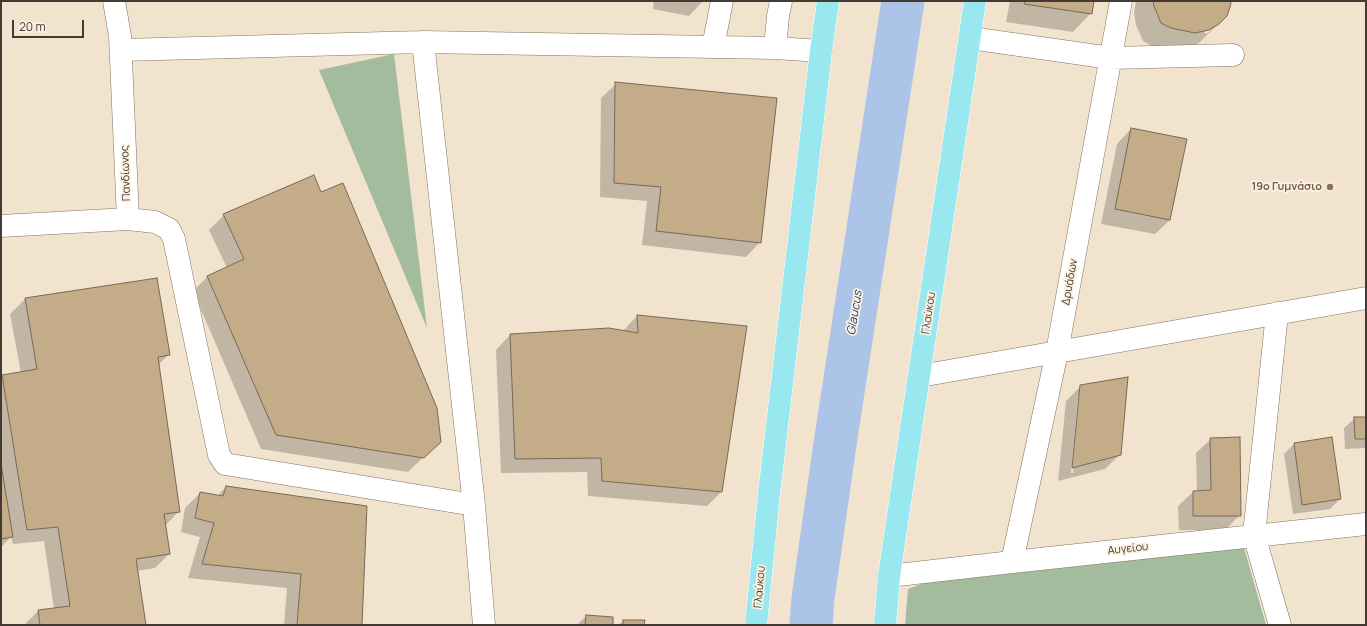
<!DOCTYPE html>
<meta charset="utf-8">
<style>
body{margin:0}
#map{position:relative;width:1367px;height:626px;overflow:hidden;background:#f2e3ce;font-family:Manrope,sans-serif}
canvas{display:block}
.frame{position:absolute;inset:0;border:2px solid #413b33;pointer-events:none}
.scale{position:absolute;left:12px;top:20px;width:72px;height:18px;box-sizing:border-box;border:2px solid #413b33;border-top:0;padding-left:5px;font-size:12px;line-height:14px;white-space:nowrap;color:#413b33;-webkit-text-stroke:3px #fdf1e0;paint-order:stroke}
</style>
<div id="map">
<canvas width="1367" height="626"></canvas>
<div class="frame"></div>
<div class="scale">20 m</div>
</div>
<script>
const context = document.querySelector('canvas').getContext('2d');
context.lineJoin = 'round';
function paint(path, color) { context.fillStyle = color; context.fill(path, 'evenodd'); }
const toPath = rows => new Path2D(rows.map(r => 'M' + r).join(''));
function trace(path, color, width, dash) { context.strokeStyle = color; context.lineWidth = width; context.lineCap = dash ? 'butt' : 'round'; context.setLineDash(dash || []); context.stroke(path); }
function drawText(font, color, halo, rows, align = 'center') {
  context.font = font + ' Manrope,sans-serif'; context.lineWidth = 3.5; context.setLineDash([]); context.textBaseline = 'middle'; context.strokeStyle = halo; context.fillStyle = color; for (const [text, x, y, turn = 0] of rows) {
    context.save(); context.translate(x, y); context.rotate((+turn || 0) * Math.PI / 180); context.textAlign = isNaN(turn) ? turn : align; if (halo) context.strokeText(text, 0, 0); context.fillText(text, 0, 0); context.restore();
  }
}
const green = toPath([
 [394,54,427,328,319,70],
 [1244,548,1266,625,905,625,908,589,924,583]
]);
const shadow = toPath([
 [654,1,703,1,689,16,653,9],
 [1010,1,1093,1,1091,13,1073,32,1006,22],
 [1136,1,1234,1,1230,2,1226,16,1200,42,1190,48,1152,46,1143,41,1136,25,1134,13],
 [1211,28,1211,30,1206,34,1204,32],
 [616,84,760,242,746,257,642,245,647,201,600,197,601,98],
 [1131,129,1186,140,1170,220,1155,234,1101,224,1117,144],
 [224,215,440,441,408,472,261,449,193,291,207,277,227,268,209,230],
 [156,279,169,354,158,365,179,511,165,526,169,554,155,568,137,571,145,625,24,625,38,611,54,609,44,541,13,544,11,537,1,547,1,377,21,373,10,314,25,299],
 [637,316,721,492,707,506,588,496,587,472,501,473,496,350,510,335,623,331],
 [1081,386,1120,454,1105,469,1058,481,1066,401],
 [1078,397,1080,397,1073,473,1071,473],
 [1355,418,1366,418,1366,448,1345,449,1344,428],
 [1211,439,1240,515,1225,530,1179,530,1178,506,1193,492,1197,492,1196,453],
 [1294,444,1340,499,1330,509,1293,514,1284,454],
 [226,487,361,625,284,625,287,588,188,578,200,537,181,532,185,508,200,493,217,496],
 [586,616,612,625,577,625],
 [623,621,643,625,619,625]
]);
const river = toPath([
 [811,625,813,598,835,444,903,1]
]);
const building = toPath([
 [1025,1,1094,1,1092,14,1024,4,1025,1],
 [1153,1,1230,1,1231,4,1227,16,1219,24,1209,30,1195,33,1171,28,1161,23,1154,6,1153,1],
 [615,82,777,98,761,243,656,231,661,187,614,183,615,82],
 [1131,128,1187,139,1170,220,1115,209,1131,128],
 [314,175,321,192,343,183,437,408,441,442,424,458,276,435,207,276,244,259,223,214,314,175],
 [157,278,170,355,158,357,180,512,164,514,170,554,136,559,146,625,40,625,38,610,70,606,58,527,27,530,2,375,37,369,25,298,157,278],
 [637,315,747,326,722,492,602,481,601,458,515,459,510,334,609,328,638,333,637,315],
 [1128,377,1121,455,1072,468,1080,385,1128,377],
 [1354,417,1366,417,1366,439,1355,439,1354,417],
 [1240,437,1241,516,1193,516,1193,491,1211,490,1210,438,1240,437],
 [1332,437,1341,499,1302,505,1294,443,1332,437],
 [1,464,13,537,1,539,1,464],
 [226,486,367,506,362,625,297,625,301,574,202,564,214,523,195,518,200,492,223,496,226,486],
 [586,615,613,617,613,625,585,625,586,615],
 [623,620,645,620,644,625,623,625,623,620]
]);
const minor = toPath([
 [970,38,1111,58,1233,55],
 [423,42,474,505,484,625],
 [713,47,722,1],
 [775,48,778,16,781,1],
 [121,50,423,42,775,48,821,51],
 [128,219,155,222,169,229,174,239,219,455,225,464,474,505],
 [1,226,128,219,120,36,114,1],
 [1277,313,1254,535,1280,625],
 [920,376,1366,298],
 [1012,562,1057,352,1121,1],
 [889,576,1012,562,1366,524]
]);
const major = toPath([
 [756,625,769,494,821,51,828,1],
 [885,625,889,576,975,1]
]);
const markers = [
 [1330,187,4,"#8d6e63"]
];
const streetNames = [
 ["Πανδίωνος",126,173,-92],
 ["Δρυάδων",1070,282,-80],
 ["Γλαύκου",929,313,-82],
 ["Αυγείου",1128,549,-6],
 ["Γλαύκου",760,587,-85]
];
const educationNames = [
 ["19ο Γυμνάσιο",1322,187]
];
const waterNames = [
 ["Glaucus",855,313,-81]
];
paint(green, '#a2bc9d');
paint(shadow, '#0003');
trace(river, '#acc4e8', 43);
paint(building, '#c5ac88');
trace(building, '#766957', 1);
trace(minor, '#817461', 23);
trace(major, '#fff', 23);
trace(minor, '#fff', 22);
trace(major, '#99e8ef', 22);
for (const [x, y, r, color] of markers) { const dot = new Path2D(); dot.arc(x, y, r, 0, 2 * Math.PI); context.fillStyle = color; context.fill(dot); trace(dot, '#fdf1e0', 1.5); }
drawText('11px', '#413b33', '#fdf1e0', streetNames);
drawText('bold 11px', '#785e54', '#fdf1e0', educationNames, 'right');
drawText('italic 12px', '#22416e', '#fdf1e0', waterNames);
</script>
